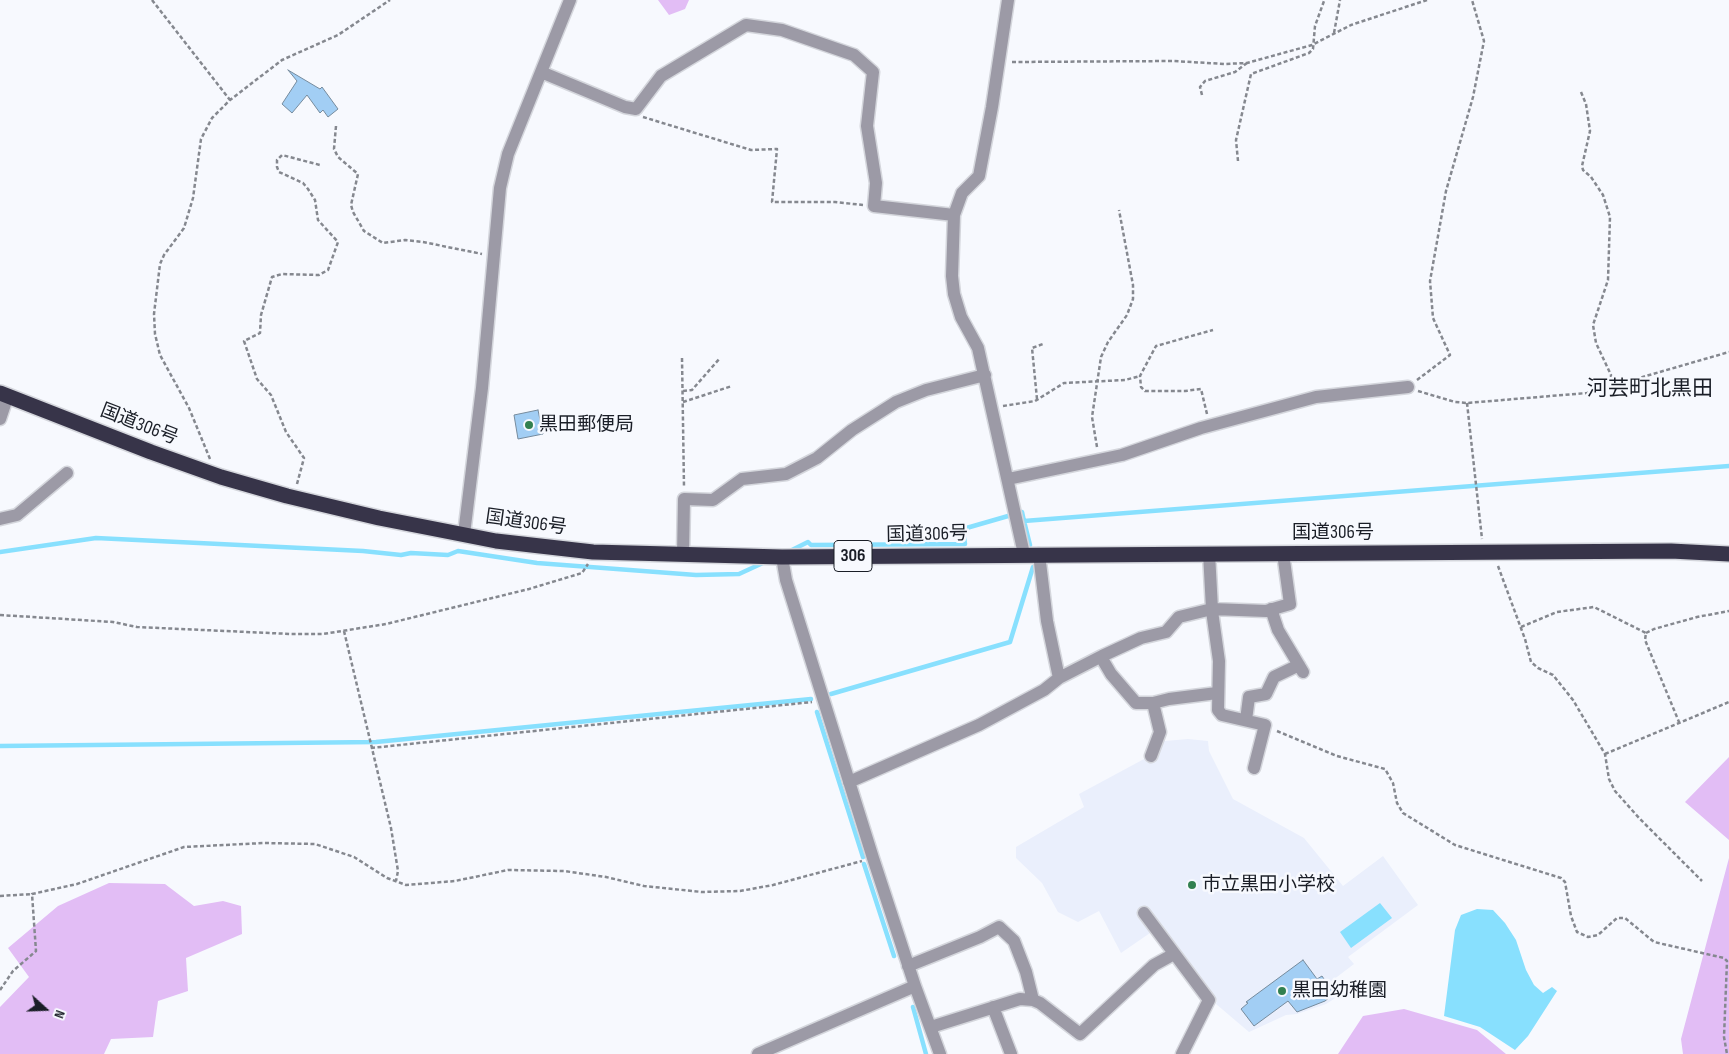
<!DOCTYPE html>
<meta charset="utf-8">
<style>
body{margin:0}
#map{position:relative;width:1729px;height:1054px;overflow:hidden;background:#f7f9fe;font-family:"Sofia Sans Condensed",sans-serif}
canvas{display:block}
.north{position:absolute;left:20px;top:984px;width:50px;height:50px;-webkit-text-stroke:4px #f7f9fe;paint-order:stroke;rotate:110deg;font-size:14px;font-weight:700;line-height:20px;text-align:center;color:#1a1e27}
.north::after{content:'';display:block;margin:auto;width:18px;height:22px;background:#1a1e27;clip-path:polygon(50% 0,100% 100%,50% 72%,0 100%)}
</style>
<div id="map">
<canvas width="1729" height="1054"></canvas>
<div class="north">N</div>
</div>
<script>
const context = document.querySelector('canvas').getContext('2d');
context.lineJoin = 'round';
function paint(path, color) { context.fillStyle = color; context.fill(path, 'evenodd'); }
const toPath = rows => new Path2D(rows.map(r => 'M' + r).join(''));
function trace(path, color, width, dash) { context.strokeStyle = color; context.lineWidth = width; context.lineCap = dash ? 'butt' : 'round'; context.setLineDash(dash || []); context.stroke(path); }
function drawText(font, color, halo, rows, align = 'center') {
  context.font = font + ' "Sofia Sans Condensed","Noto Sans JP",sans-serif'; context.lineWidth = 5; context.setLineDash([]); context.textBaseline = 'middle'; context.strokeStyle = halo; context.fillStyle = color; for (const [text, x, y, turn = 0] of rows) {
    context.save(); context.translate(x, y); context.rotate((+turn || 0) * Math.PI / 180); context.textAlign = isNaN(turn) ? turn : align; if (halo) context.strokeText(text, 0, 0); context.fillText(text, 0, 0); context.restore();
  }
}
const built = toPath([
 [1161,737,1165,741,1188,739,1208,741,1209,751,1233,799,1304,838,1343,886,1383,856,1418,905,1348,957,1354,964,1329,983,1337,997,1326,1004,1297,1014,1286,1015,1249,1032,1216,1004,1217,1000,1147,908,1138,914,1150,933,1121,953,1099,911,1078,922,1058,912,1042,883,1016,858,1016,847,1084,807,1079,794,1144,759]
]);
const green = toPath([
 [658,0,689,0,685,9,669,15],
 [1729,757,1729,840,1685,802],
 [1729,858,1729,1054,1683,1054,1681,1039],
 [109,883,165,884,194,906,223,901,241,906,242,934,186,958,188,991,158,1001,153,1037,111,1039,104,1054,0,1054,0,1007,29,977,8,948,58,906],
 [1404,1009,1477,1030,1506,1054,1338,1054,1363,1016]
]);
const water = toPath([
 [1380,903,1392,918,1351,948,1340,932],
 [1477,909,1493,910,1505,923,1516,940,1526,970,1534,985,1543,993,1552,987,1557,991,1528,1036,1515,1050,1480,1027,1444,1016,1455,930,1461,915]
]);
const stream = toPath([
 [1030,545,1024,521,1729,466],
 [0,552,96,538,363,551,401,555,411,553,448,555,458,551,537,563,696,575,739,574,765,562],
 [788,552,808,542,811,545,965,544,963,529,1022,512,1024,521],
 [831,694,1010,642,1033,567],
 [817,712,863,857],
 [0,746,376,742,811,699],
 [864,864,894,956],
 [913,1007,926,1054]
]);
const building = toPath([
 [288,70,320,89,322,87,338,109,328,117,323,110,320,113,307,95,292,113,282,104,297,81,288,70],
 [538,410,543,434,518,439,514,415,538,410],
 [1303,960,1317,979,1322,976,1334,994,1325,1001,1297,1012,1288,1001,1254,1026,1241,1009,1248,1003,1246,1002,1303,960]
]);
const path = toPath([
 [152,0,230,100],
 [1334,33,1340,0],
 [1012,62,1174,61,1224,64,1247,63,1312,45,1351,25,1427,0],
 [1581,92,1586,104,1590,131,1582,166,1583,170,1591,177,1603,195,1610,217,1608,280,1593,325,1596,343,1611,375,1611,386],
 [1202,95,1200,87,1205,81,1235,72,1247,63],
 [643,117,751,150,777,149,772,202,835,202,863,205],
 [336,126,334,149,338,157,358,174,351,205,353,212,364,231,383,243,405,240,423,242,482,254],
 [1238,161,1236,140,1251,74,1309,53,1313,49,1315,26,1324,1],
 [682,358,684,487],
 [1417,380,1450,355,1433,318,1430,281,1446,191,1473,97,1484,41,1472,0],
 [683,391,692,390,720,358],
 [1418,391,1455,402,1467,403,1587,393,1729,352],
 [1037,399,1032,348,1043,344],
 [683,402,732,386],
 [1467,403,1482,539],
 [1003,406,1035,401,1064,383,1125,380,1140,376],
 [1207,414,1201,389,1185,391,1145,391,1141,387,1140,376,1156,346,1213,330],
 [1097,447,1092,417,1101,357,1108,342,1127,315,1133,299,1133,285,1119,210],
 [210,459,189,408,160,355,155,334,154,314,160,264,164,255,184,228,193,198,201,139,212,118,230,100,282,60,338,35,390,0],
 [297,484,304,458,286,432,271,395,257,379,244,341,260,333,261,315,272,277,282,274,319,275,328,270,338,242,318,220,315,200,308,189,303,183,279,172,277,167,277,160,282,155,320,165],
 [1498,566,1525,639,1531,662,1538,668,1553,675,1573,700,1605,754,1609,779,1615,791,1640,819,1702,881],
 [0,615,113,622,137,627,291,634,323,634,386,624,529,589,582,573,588,564],
 [1521,627,1557,612,1594,607,1646,633,1645,640,1679,722],
 [344,631,391,828,398,871,396,881],
 [1646,633,1654,629,1697,617,1729,611],
 [1277,731,1337,756,1385,769,1393,783,1397,803,1403,813,1455,845,1561,878,1565,882,1571,916,1577,932,1588,937,1598,935,1617,918,1625,918,1654,942,1724,958,1727,961,1724,1037,1727,1054],
 [371,748,812,702],
 [1605,754,1729,702],
 [0,896,32,894],
 [0,990,13,971,36,951,32,894,77,884,184,847,264,843,315,844,354,857,387,878,406,885,455,881,508,870,564,871,606,877,644,886,702,892,740,891,773,885,862,861]
]);
const minor = toPath([
 [1008,0,992,107,979,176,962,193,954,215,952,276,954,294,961,317,978,348,1024,554],
 [541,72,625,107,636,109,661,76,746,25,782,30,854,55,873,72,867,126,876,183,874,206,954,215],
 [0,419,8,395],
 [1008,479,1122,455,1201,428,1316,397,1408,387],
 [0,519,17,515,67,473],
 [464,534,482,388,500,188,508,154,570,0],
 [1209,553,1212,609],
 [1039,554,1047,621,1059,678],
 [683,555,684,499,713,500,742,479,786,474,817,458,852,430,896,402,926,390,985,375],
 [782,557,786,580,873,858,915,986,940,1054],
 [1271,609,1278,630,1303,672],
 [1212,611,1219,661,1218,710,1222,715,1265,725,1254,768],
 [1101,657,1111,674,1136,703,1153,703,1169,699,1217,693],
 [1246,720,1249,697,1266,694,1274,677,1299,665],
 [1151,756,1160,732,1153,703],
 [849,782,979,725,1044,690,1059,678,1102,656,1141,638,1166,632,1179,617,1212,609,1266,611,1290,604,1283,553],
 [1144,913,1209,1000,1182,1054],
 [908,966,980,937,999,927,1014,941,1026,972,1033,1000],
 [993,1007,1011,1054],
 [931,1027,1020,999,1033,1000,1040,1003,1080,1034,1154,965,1174,954],
 [758,1054,915,986]
]);
const highway = toPath([
 [0,393,151,452,221,477,287,496,379,518,496,541,593,552,782,557,1671,551,1729,554]
]);
const markers = [
 [529,425,5,"#328050"],
 [1192,885,5,"#328050"],
 [1282,991,5,"#328050"]
];
const shields = [
 [853,556,38]
];
const shieldNames = [
 ["306",853,556]
];
const streetNames = [
 ["国道306号",139,425,21],
 ["国道306号",526,523,8],
 ["国道306号",1333,533],
 ["国道306号",927,535,-1]
];
const poiNames = [
 ["黒田郵便局",539,425],
 ["市立黒田小学校",1202,885],
 ["黒田幼稚園",1292,991]
];
const quarterNames = [
 ["河芸町北黒田",1650,390]
];
paint(built, '#eaeffc');
paint(green, '#e2bdf5');
paint(water, '#88e0fe');
trace(stream, '#88e0fe', 4.5);
paint(building, '#a2cef4');
trace(building, '#768b9d', 1);
trace(minor, '#d4d6dc', 15);
trace(highway, '#d4d6dc', 18);
trace(path, '#85888f', 2.5, [4, 2.5]);
trace(minor, '#9c9aa6', 12);
trace(highway, '#373449', 15);
for (const [x, y, r, color] of markers) { const dot = new Path2D(); dot.arc(x, y, r, 0, 2 * Math.PI); context.fillStyle = color; context.fill(dot); trace(dot, '#f7f9fe', 2); }
for (const [x, y, w] of shields) { const box = new Path2D(); box.roundRect(x - w / 2, y - 15.5, w, 31, 4); context.fillStyle = '#f7f9fe'; context.fill(box); trace(box, '#1a1e27', 1); }
drawText('bold 18px', '#1a1e27', null, shieldNames);
drawText('19px', '#1a1e27', '#f7f9fe', streetNames);
drawText('19px', '#1a1e27', '#f7f9fe', poiNames, 'left');
drawText('21px', '#1a1e27', '#f7f9fe', quarterNames);
</script>
